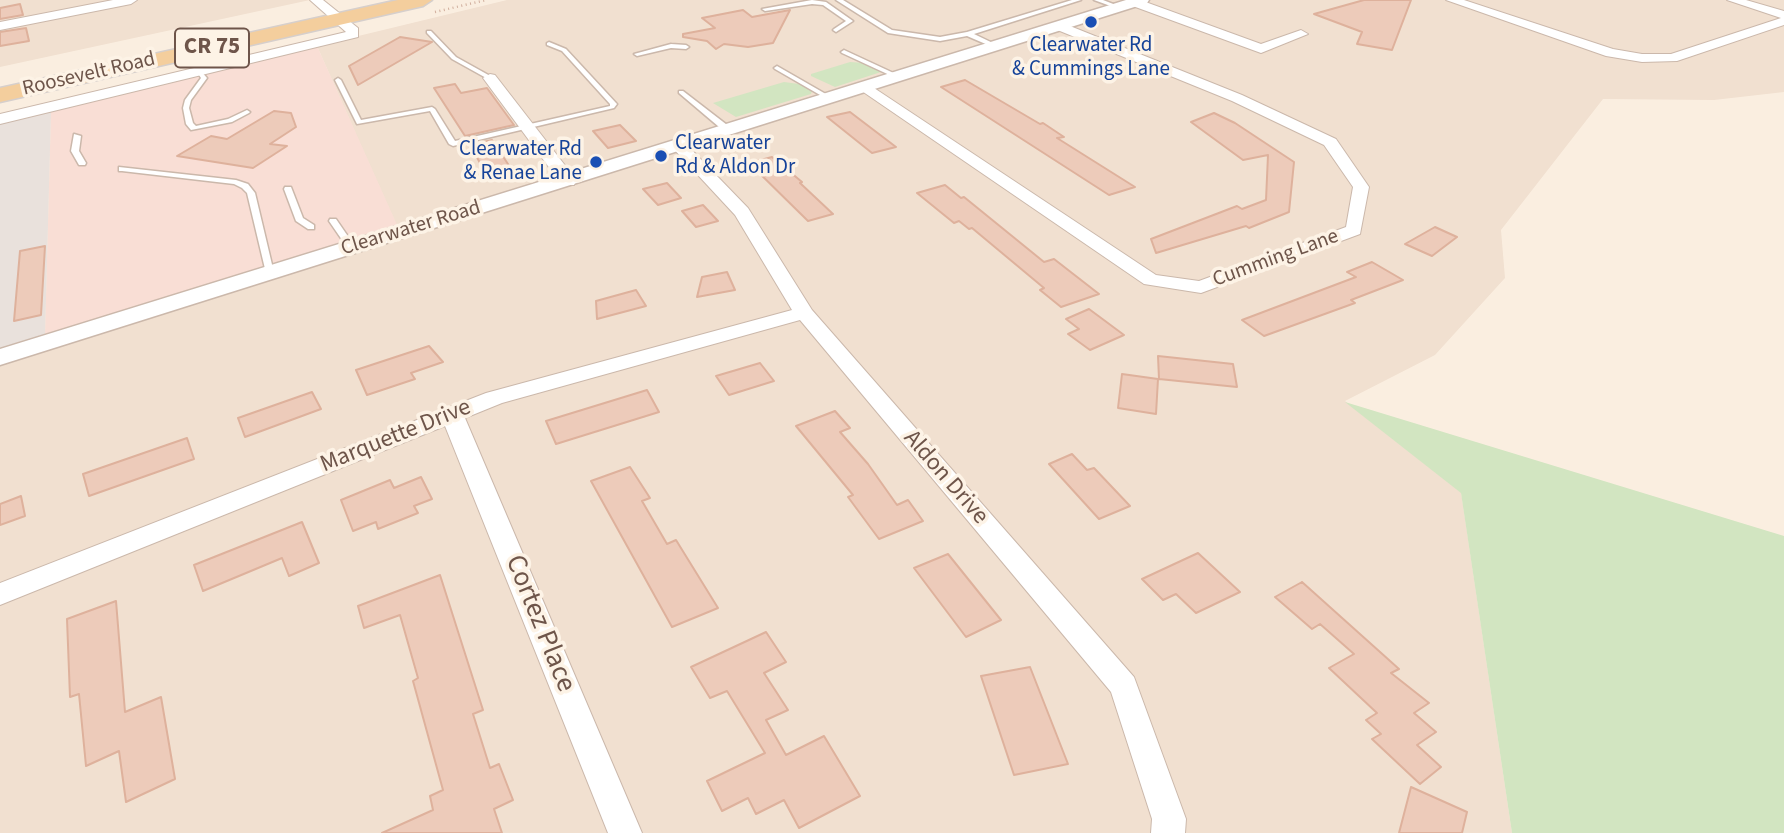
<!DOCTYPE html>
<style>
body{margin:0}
canvas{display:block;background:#faeee0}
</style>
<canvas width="1784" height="833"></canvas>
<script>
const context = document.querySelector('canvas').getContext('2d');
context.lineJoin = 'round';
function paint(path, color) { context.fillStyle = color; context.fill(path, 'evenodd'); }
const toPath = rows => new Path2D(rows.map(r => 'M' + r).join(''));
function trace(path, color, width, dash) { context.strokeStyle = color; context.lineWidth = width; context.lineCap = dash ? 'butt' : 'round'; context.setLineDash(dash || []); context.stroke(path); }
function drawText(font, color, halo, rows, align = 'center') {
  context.font = font + ' "Source Sans 3",sans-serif'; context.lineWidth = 7; context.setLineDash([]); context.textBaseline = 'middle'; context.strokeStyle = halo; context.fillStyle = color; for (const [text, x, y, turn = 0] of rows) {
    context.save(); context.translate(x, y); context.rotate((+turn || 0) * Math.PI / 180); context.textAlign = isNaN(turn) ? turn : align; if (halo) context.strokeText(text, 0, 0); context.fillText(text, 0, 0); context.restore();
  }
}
const residential = toPath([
 [0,0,310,0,0,67],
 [507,0,1784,0,1784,92,1714,100,1603,99,1501,230,1505,278,1435,355,1345,401,1461,492,1512,833,0,833,0,360,36,348,45,334,397,227,317,46]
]);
const commercial = toPath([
 [317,46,398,227,45,334,51,111]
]);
const industrial = toPath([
 [42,107,51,111,45,334,0,348,0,116]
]);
const green = toPath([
 [850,62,865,63,881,72,835,87,811,76,811,74],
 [784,82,799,84,812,91,811,94,736,117,713,103],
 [1345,402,1784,536,1784,833,1512,833,1461,493]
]);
const building = toPath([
 [1364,0,1411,0,1392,50,1357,44,1362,32,1314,14,1364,0],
 [20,4,23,15,0,19,0,8,20,4],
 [743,10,752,17,790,10,773,43,748,47,724,44,716,49,707,41,683,37,683,34,715,28,702,18,743,10],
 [26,28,29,41,0,46,0,32,26,28],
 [400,37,432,42,358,85,349,66,400,37],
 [965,80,1040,124,1043,123,1064,137,1057,138,1135,187,1109,195,941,87,965,80],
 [455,84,461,93,487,88,514,125,465,136,434,88,455,84],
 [274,111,291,113,296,127,270,144,287,146,253,168,177,156,211,136,227,139,274,111],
 [850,112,896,147,872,153,827,117,850,112],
 [1214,113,1235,123,1294,162,1289,212,1249,228,1246,226,1156,253,1151,239,1237,206,1242,209,1266,200,1268,155,1243,160,1191,122,1214,113],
 [620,125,636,141,608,148,593,131,620,125],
 [492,140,514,173,489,179,470,145,492,140],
 [772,157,802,182,800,183,833,214,808,221,749,163,772,157],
 [667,183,681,198,658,205,643,189,667,183],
 [945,185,961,198,964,197,1044,262,1054,259,1099,294,1061,307,1040,290,1044,288,972,228,969,229,959,221,954,223,917,193,945,185],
 [703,205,718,221,696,227,682,211,703,205],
 [1435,227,1457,237,1432,256,1405,244,1435,227],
 [45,246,41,315,14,321,20,251,45,246],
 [1372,262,1403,280,1351,300,1355,303,1264,336,1242,320,1356,277,1347,272,1372,262],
 [727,272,735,290,697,297,702,277,727,272],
 [636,290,646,306,597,319,596,301,636,290],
 [1089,309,1124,335,1090,350,1068,334,1079,329,1066,319,1089,309],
 [429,346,443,362,411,373,415,379,367,395,356,370,429,346],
 [1158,356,1233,364,1237,387,1159,379,1158,356],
 [760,363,774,381,729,395,716,376,760,363],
 [1122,374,1158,379,1156,414,1118,408,1122,374],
 [647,390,659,412,556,444,546,421,647,390],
 [312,392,321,409,245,437,238,418,312,392],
 [835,411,850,428,840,432,868,464,897,505,908,500,923,521,879,539,848,497,853,495,796,426,835,411],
 [187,438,194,459,89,496,83,474,187,438],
 [1072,454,1087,470,1094,468,1130,506,1099,519,1049,464,1072,454],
 [630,467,650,498,642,501,667,544,676,540,718,608,672,627,591,481,630,467],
 [421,477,432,499,414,506,418,513,378,529,376,522,353,531,341,500,390,480,394,488,421,477],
 [21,496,25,516,0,525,0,504,21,496],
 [302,522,319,563,289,576,282,558,203,591,194,565,302,522],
 [1198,553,1240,592,1196,613,1176,594,1163,600,1142,579,1198,553],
 [948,554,1001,620,966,637,914,568,948,554],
 [440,575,483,710,473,714,490,768,499,764,513,800,494,809,502,833,382,833,433,810,430,796,443,790,413,681,418,678,400,615,364,628,358,606,440,575],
 [1302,582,1399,669,1391,673,1429,703,1414,713,1436,732,1417,745,1441,767,1420,784,1372,739,1381,734,1366,720,1377,713,1329,668,1354,654,1320,624,1312,629,1275,597,1302,582],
 [116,601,125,712,161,697,175,779,126,802,119,751,86,766,79,694,70,697,67,619,116,601],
 [766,632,786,662,764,673,788,710,766,720,786,755,824,736,860,796,799,828,784,800,756,814,748,798,722,811,707,781,765,753,727,691,710,698,691,667,766,632],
 [1030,667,1068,764,1014,775,981,676,1030,667],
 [1411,787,1467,812,1462,833,1399,833,1411,787]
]);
const path = toPath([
 [435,12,486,0]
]);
const service = toPath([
 [812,0,826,2,853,21,836,32,833,30,834,29,846,21,823,5,812,4,765,11,762,9,812,0],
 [836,0,843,0,892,30,940,37,967,32,1072,0,1081,0,974,34,997,45,998,46,995,48,967,36,940,41,888,33,836,0],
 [1094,0,1103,0,1121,7,1116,8,1094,0],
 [427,31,431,31,456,57,492,77,492,79,488,79,452,59,427,33,427,31],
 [549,42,566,49,616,103,617,104,614,108,453,146,449,144,430,111,357,124,335,80,338,78,341,80,361,120,432,107,435,109,455,141,610,106,610,104,562,51,547,45,547,43,549,42],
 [671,44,686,45,689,47,686,49,671,48,637,56,634,54,671,44],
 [844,50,900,76,901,77,896,78,842,53,841,52,844,50],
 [777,66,831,97,832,98,827,99,775,69,774,68,777,66],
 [200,70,207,78,191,100,189,108,193,123,196,126,228,119,247,110,250,112,249,113,232,122,191,130,186,124,183,108,185,100,201,78,197,72,200,70],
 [679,91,683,91,731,128,731,132,725,132,679,93,679,91],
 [74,134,81,136,79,151,86,163,85,165,79,165,71,151,74,134],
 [119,167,236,180,248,184,255,193,274,273,270,276,266,273,247,193,242,188,234,184,122,171,119,171,119,167],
 [285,187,291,187,303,218,314,225,314,229,308,229,296,221,284,189,285,187],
 [330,219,336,219,356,248,355,250,349,250,329,221,330,219]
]);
const minor = toPath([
 [113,0,137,0,131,4,0,30,0,22,113,0],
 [310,0,323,0,358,28,358,37,0,124,0,114,346,32,310,0],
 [1129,0,1140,0,1261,44,1301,30,1308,34,1261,53,1130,5,1129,0],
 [1446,0,1464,0,1613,49,1642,54,1671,54,1781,18,1727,0,1746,0,1784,11,1784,25,1677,61,1642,62,1606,56,1446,0],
 [1060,22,1242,95,1336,139,1369,187,1360,234,1201,293,1144,284,856,87,863,83,868,84,1156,275,1199,281,1346,227,1353,187,1324,145,1232,101,1055,29,1055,23,1060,22],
 [490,74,495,75,574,177,576,181,574,185,562,185,483,78,490,74],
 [678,140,684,142,748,208,812,310,1134,677,1186,819,1185,833,1151,833,1152,819,1111,692,800,320,502,403,465,418,642,833,608,833,445,426,0,605,0,583,486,393,792,310,735,215,670,145,678,140]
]);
const tertiary = toPath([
 [1126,0,1149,0,1147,3,0,365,0,349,1126,0]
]);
const primary = toPath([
 [398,0,432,0,423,6,0,102,0,88,398,0]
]);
const markers = [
 [1091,22,7,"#1a4fb4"],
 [661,156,7,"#1a4fb4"],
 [596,162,7,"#1a4fb4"]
];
const farTransitnames = [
 ["Clearwater Rd",1091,46],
 ["& Cummings Lane",1091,70],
 ["Clearwater",675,144,"left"],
 ["Rd & Aldon Dr",675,168,"left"],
 ["Clearwater Rd",582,150,"right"],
 ["& Renae Lane",582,174,"right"]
];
const farStreetnames = [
 ["Roosevelt Road",89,75,-13],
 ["Clearwater Road",411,229,-17],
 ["Cumming Lane",1276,259,-20]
];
const shields = [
 [212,48,74]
];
const shieldNames = [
 ["CR 75",212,48]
];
const streetNames = [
 ["Marquette Drive",396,437,-22],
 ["Aldon Drive",945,478,49]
];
const nearStreetnames = [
 ["Cortez Place",539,624,68]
];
paint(residential, '#f1e0d0');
paint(commercial, '#f9ded5');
paint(industrial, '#e9e1dc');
paint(green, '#d2e5c1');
paint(building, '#edcbba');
trace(building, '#deb19c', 2);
trace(service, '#cbb8ab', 3);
trace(minor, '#cbb8ab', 2);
trace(tertiary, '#cbb8ab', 3);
trace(primary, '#d6cfcc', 3);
trace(path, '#d1af9e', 2.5, [1, 3.5]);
paint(service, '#fff');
paint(minor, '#fff');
paint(tertiary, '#fff');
paint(primary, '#f4ce9d');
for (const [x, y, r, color] of markers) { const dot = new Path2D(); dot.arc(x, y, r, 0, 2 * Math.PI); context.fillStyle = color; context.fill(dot); trace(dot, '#fdf3e6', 2.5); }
drawText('21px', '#164399', '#fdf3e6', farTransitnames);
drawText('21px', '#6e554a', '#fdf3e6', farStreetnames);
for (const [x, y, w] of shields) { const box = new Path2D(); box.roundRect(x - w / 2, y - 19.5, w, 39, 5); context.fillStyle = '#fdf3e6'; context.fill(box); trace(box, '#6e554a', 2); }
drawText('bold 23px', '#6e554a', null, shieldNames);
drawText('24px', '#6e554a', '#fdf3e6', streetNames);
drawText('28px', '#6e554a', '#fdf3e6', nearStreetnames);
</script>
